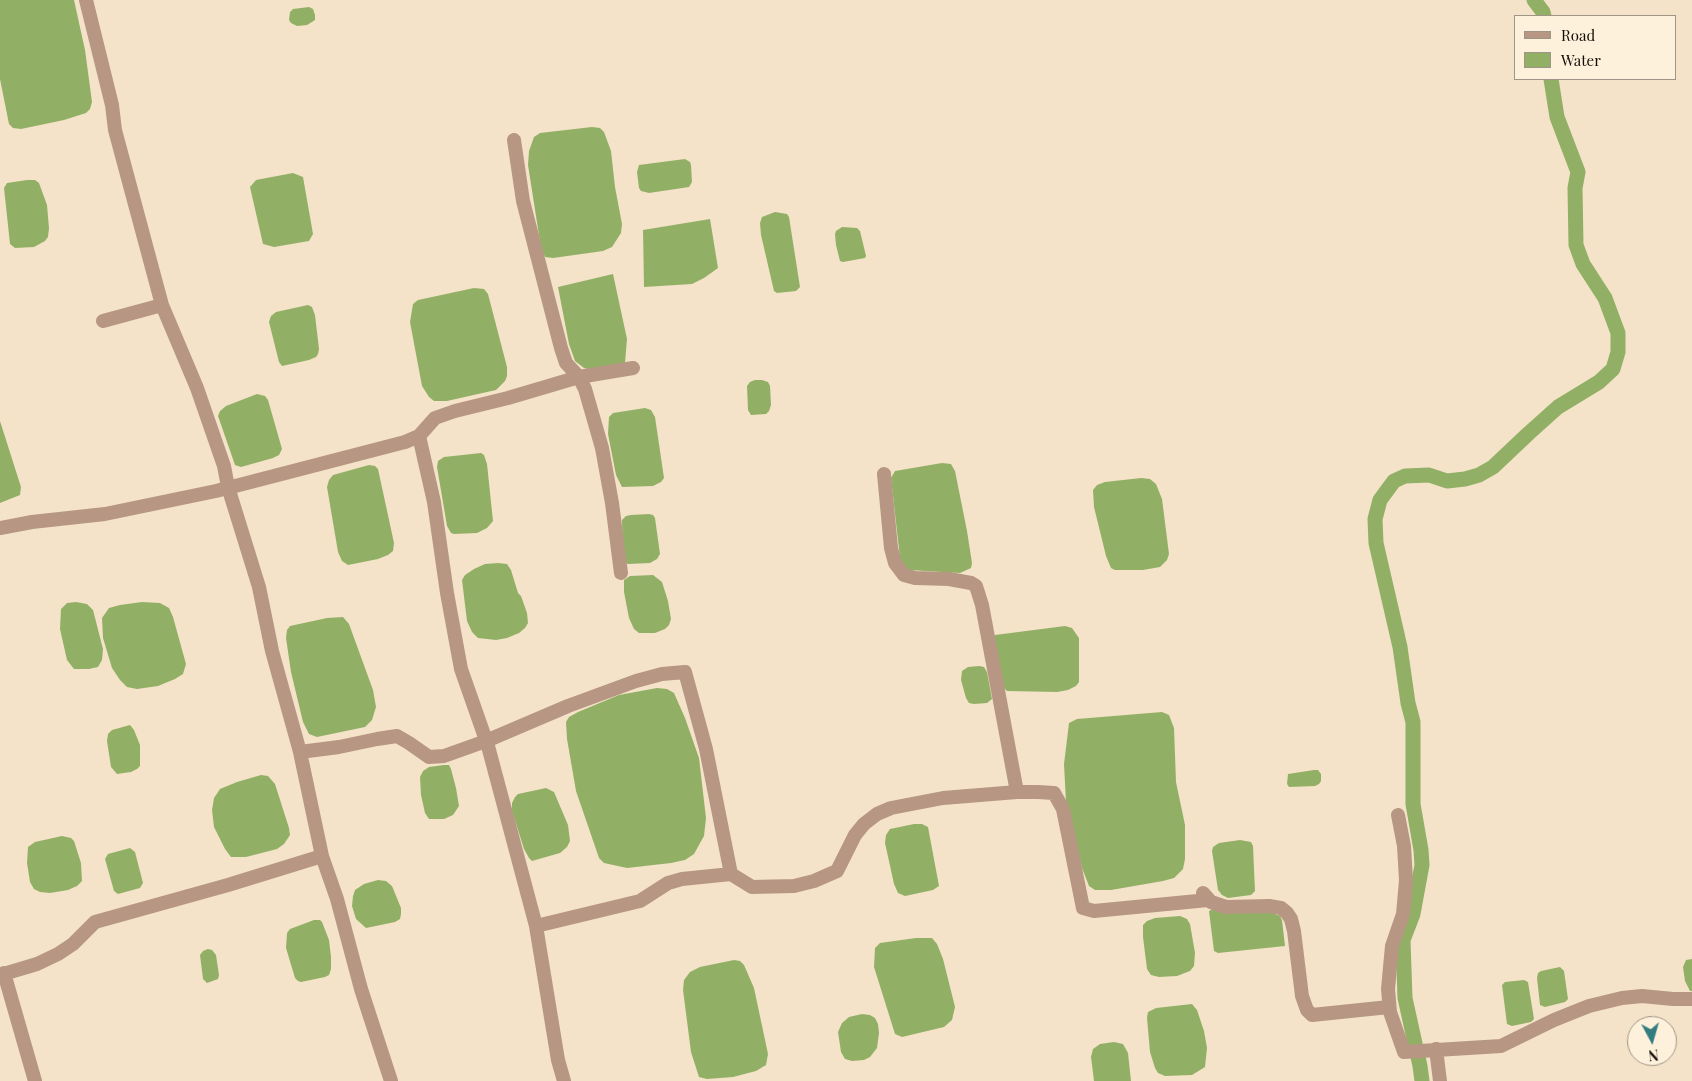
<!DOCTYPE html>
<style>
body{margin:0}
#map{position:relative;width:1692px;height:1081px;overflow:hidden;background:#f4e3c9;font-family:"Playfair Display",serif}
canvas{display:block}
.legend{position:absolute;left:1514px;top:15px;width:162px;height:65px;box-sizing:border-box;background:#fef1dc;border:1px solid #9f9586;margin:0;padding:6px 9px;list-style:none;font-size:15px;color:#110c04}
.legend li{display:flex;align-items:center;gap:10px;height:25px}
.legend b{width:25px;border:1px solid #9f9586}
.north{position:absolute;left:1627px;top:1016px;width:50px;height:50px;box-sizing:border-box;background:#fef1dc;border:1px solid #9f9586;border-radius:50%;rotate:174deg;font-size:14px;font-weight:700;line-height:20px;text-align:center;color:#110c04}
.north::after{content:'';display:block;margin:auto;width:18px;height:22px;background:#337d80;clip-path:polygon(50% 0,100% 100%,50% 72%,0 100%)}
</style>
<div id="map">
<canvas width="1692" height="1081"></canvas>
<ul class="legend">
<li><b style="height:6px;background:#b79783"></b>Road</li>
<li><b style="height:14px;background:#92b065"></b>Water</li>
</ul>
<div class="north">N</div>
</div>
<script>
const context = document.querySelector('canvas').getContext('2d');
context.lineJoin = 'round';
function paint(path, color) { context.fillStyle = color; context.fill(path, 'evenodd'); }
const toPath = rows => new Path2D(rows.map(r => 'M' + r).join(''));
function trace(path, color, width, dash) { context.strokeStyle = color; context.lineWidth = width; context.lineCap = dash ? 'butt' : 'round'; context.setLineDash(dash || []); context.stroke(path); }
const water = toPath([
 [0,0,74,0,85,50,92,102,90,109,86,113,64,120,21,129,13,128,9,124,0,79],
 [309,7,313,9,315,15,315,20,312,22,307,25,297,26,291,23,289,20,290,12,293,9],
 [592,127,600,128,604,132,611,151,615,187,622,224,621,233,612,247,603,251,553,258,545,257,541,248,528,165,529,151,534,137,540,133],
 [685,159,690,162,691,165,692,182,689,187,649,193,641,191,639,188,637,172,639,165],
 [293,173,303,177,313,234,309,241,274,247,263,244,250,187,256,180],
 [27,180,35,180,39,183,47,205,49,228,48,237,45,241,34,247,15,248,10,244,4,188,7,183],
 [775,212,787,214,789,217,800,287,796,291,777,293,774,291,761,235,760,223,762,217],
 [710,219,718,268,704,278,692,284,644,287,643,230],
 [842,227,857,228,860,231,866,256,865,258,843,262,840,261,836,245,835,234,836,231],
 [613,274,627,339,625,363,588,369,584,368,575,361,569,344,558,287],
 [474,288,484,289,488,294,507,367,507,376,505,381,496,390,447,401,434,401,429,397,422,386,410,322,413,304,418,300],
 [308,305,312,307,315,315,319,349,318,354,316,357,309,360,282,366,279,362,269,322,271,316,276,312],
 [755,380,762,380,768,382,770,386,771,405,769,411,766,414,751,415,748,410,747,386,750,382],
 [257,394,265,396,268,400,282,449,279,455,273,458,241,467,235,465,218,416,220,411,226,406],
 [645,408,651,410,655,417,664,478,661,482,653,486,622,487,616,475,608,434,609,417,613,413],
 [0,421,21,487,20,495,0,503],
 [481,453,484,455,487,464,493,521,487,528,477,533,454,534,451,533,447,526,437,467,438,461,444,457],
 [942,463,951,464,955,471,967,531,972,563,971,568,960,573,909,570,904,566,900,558,891,478,895,471],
 [369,465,375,466,378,469,394,543,393,551,388,555,378,559,348,565,342,561,338,552,327,487,329,480,333,475],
 [1141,478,1150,479,1156,484,1162,499,1169,554,1167,560,1160,567,1143,570,1115,570,1111,568,1106,556,1094,507,1093,490,1097,485,1105,482],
 [649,514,653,515,655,518,660,554,657,559,650,563,628,564,624,562,623,558,622,520,626,516,631,515],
 [498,563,507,564,511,570,518,593,521,596,527,613,528,623,525,628,519,633,507,638,496,640,478,638,472,632,467,621,462,580,465,575,474,569,485,564],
 [653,575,662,582,668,601,671,619,669,625,665,629,655,633,639,633,634,629,629,618,624,592,624,580,630,576],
 [76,602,87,604,93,610,103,649,102,660,98,667,89,669,74,669,67,660,60,629,61,609,67,603],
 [142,602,160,603,169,608,173,617,186,664,183,674,175,679,158,686,137,689,127,687,120,680,112,668,103,638,102,618,109,608,120,605],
 [343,617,349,624,373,690,376,707,372,720,365,727,317,737,309,734,303,722,291,672,286,638,287,630,290,626,327,618],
 [1065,626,1072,628,1079,638,1079,682,1076,686,1068,690,1057,692,1007,691,1004,688,994,639,995,635],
 [979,666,984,667,987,672,992,699,987,703,974,704,969,703,966,698,961,680,962,671,968,667],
 [657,688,667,689,674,693,685,718,699,758,706,818,704,836,694,854,685,860,671,863,627,868,604,863,599,858,576,791,567,739,566,722,569,717,578,712,619,695],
 [1162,712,1169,715,1174,728,1176,782,1185,825,1185,859,1183,869,1174,878,1163,881,1111,890,1095,890,1089,886,1082,868,1066,802,1064,764,1069,723,1077,719],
 [130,725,134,730,140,745,140,766,137,769,131,772,117,774,111,767,107,741,108,734,112,730],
 [444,765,449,765,451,769,456,788,459,806,453,815,444,819,429,819,425,813,421,795,420,777,423,771,429,767],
 [1314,770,1318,770,1321,774,1321,781,1319,784,1315,786,1289,787,1287,784,1288,774],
 [261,775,268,776,275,784,289,828,290,835,284,844,277,849,246,857,231,857,225,849,214,827,212,810,214,798,220,789,237,782],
 [546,788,554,792,568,825,570,841,567,847,560,853,532,861,529,858,524,849,512,811,512,803,515,797,518,794],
 [914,824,922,824,928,827,939,886,933,890,905,896,898,893,894,884,885,843,886,835,890,829],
 [62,836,71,838,74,841,81,863,82,881,77,886,68,890,50,893,40,892,34,889,30,882,27,863,28,847,35,842],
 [1240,840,1251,842,1253,846,1255,891,1251,895,1228,898,1222,895,1218,890,1212,851,1213,847,1219,843],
 [130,848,135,852,143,883,140,888,118,894,114,891,105,859,108,854],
 [378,880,386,881,392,886,401,908,401,914,400,919,395,922,366,928,356,919,352,906,353,896,355,890,364,884],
 [1213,909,1270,912,1280,916,1282,920,1285,946,1218,953,1214,951,1209,911],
 [1180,916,1187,919,1190,924,1195,953,1194,966,1190,971,1177,976,1159,977,1151,975,1147,969,1143,937,1143,925,1147,921,1155,918],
 [314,920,320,920,322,922,329,940,331,957,331,969,329,975,325,977,301,982,298,981,295,978,286,948,287,933,290,929],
 [916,938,932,938,937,944,943,959,955,1007,952,1020,944,1027,902,1037,895,1034,874,967,875,948,880,943],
 [208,949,212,950,216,955,219,975,218,979,207,983,203,979,200,955,203,951],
 [1692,959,1692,991,1690,991,1685,981,1683,967,1686,960],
 [734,960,740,961,744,965,754,988,768,1054,766,1065,756,1071,733,1077,707,1079,699,1077,691,1052,683,990,684,980,690,972,700,967],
 [1560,967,1564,971,1568,999,1565,1002,1545,1007,1540,1005,1537,978,1538,973,1541,971],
 [1524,980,1528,982,1534,1019,1531,1022,1512,1026,1507,1024,1502,985,1505,982],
 [1192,1004,1197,1010,1204,1031,1207,1048,1205,1067,1192,1075,1165,1076,1158,1073,1155,1068,1150,1052,1147,1018,1148,1012,1156,1008],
 [862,1014,870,1015,875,1018,878,1024,879,1033,877,1048,870,1057,864,1060,852,1061,845,1059,841,1052,838,1032,842,1023,849,1017],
 [1114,1042,1123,1044,1128,1053,1131,1081,1094,1081,1091,1057,1093,1049,1100,1044]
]);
const canal = toPath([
 [1534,0,1543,12,1544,16],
 [1422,1081,1420,1066,1405,998,1403,940,1413,914,1422,865,1421,850,1413,804,1413,722,1408,703,1400,647,1376,543,1375,519,1380,500,1394,481,1405,476,1429,475,1447,481,1465,479,1479,475,1493,467,1529,433,1558,407,1599,382,1613,369,1618,352,1618,333,1605,298,1583,264,1576,245,1575,188,1578,172,1557,117,1551,79]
]);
const minor = toPath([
 [86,0,112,105,115,130,162,305,197,388,224,466,228,487,259,587,272,651,300,752,322,856,337,899,361,989,391,1081],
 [514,140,523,201,561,348,566,363,579,377,585,389,602,448,612,503,621,573],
 [103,321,162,305],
 [419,436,434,502,447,593,461,669,488,746,536,926,558,1060,564,1081],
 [884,474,891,548,895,563,904,575,915,578,949,579,971,583,976,586,982,605,1017,792],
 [0,528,32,522,105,514,216,491,405,442,419,436,435,418,455,411,508,398,579,377,633,368],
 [300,752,339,747,377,739,397,736,409,743,429,757,444,756,486,741,568,706,636,681,662,674,685,672,706,749,731,874],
 [1398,815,1404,846,1406,880,1403,914,1392,946,1388,989,1390,1012,1404,1052,1501,1046,1554,1020,1589,1006,1622,998,1642,996,1673,999,1692,999],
 [1203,893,1211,902,1226,907,1269,906,1281,908,1287,913,1291,919,1294,931,1302,996,1307,1010,1312,1015,1389,1007],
 [536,926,640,901,668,883,682,879,731,874,752,887,794,886,814,881,837,871,855,835,864,824,877,814,891,808,943,798,1017,792,1038,792,1054,793,1063,809,1083,908,1094,911,1208,900],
 [4,973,35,1081],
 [0,975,37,964,58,954,73,944,95,922,228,885,322,856],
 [1436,1049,1440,1081]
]);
paint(water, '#92b065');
trace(canal, '#92b065', 15);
trace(minor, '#b79783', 14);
</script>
